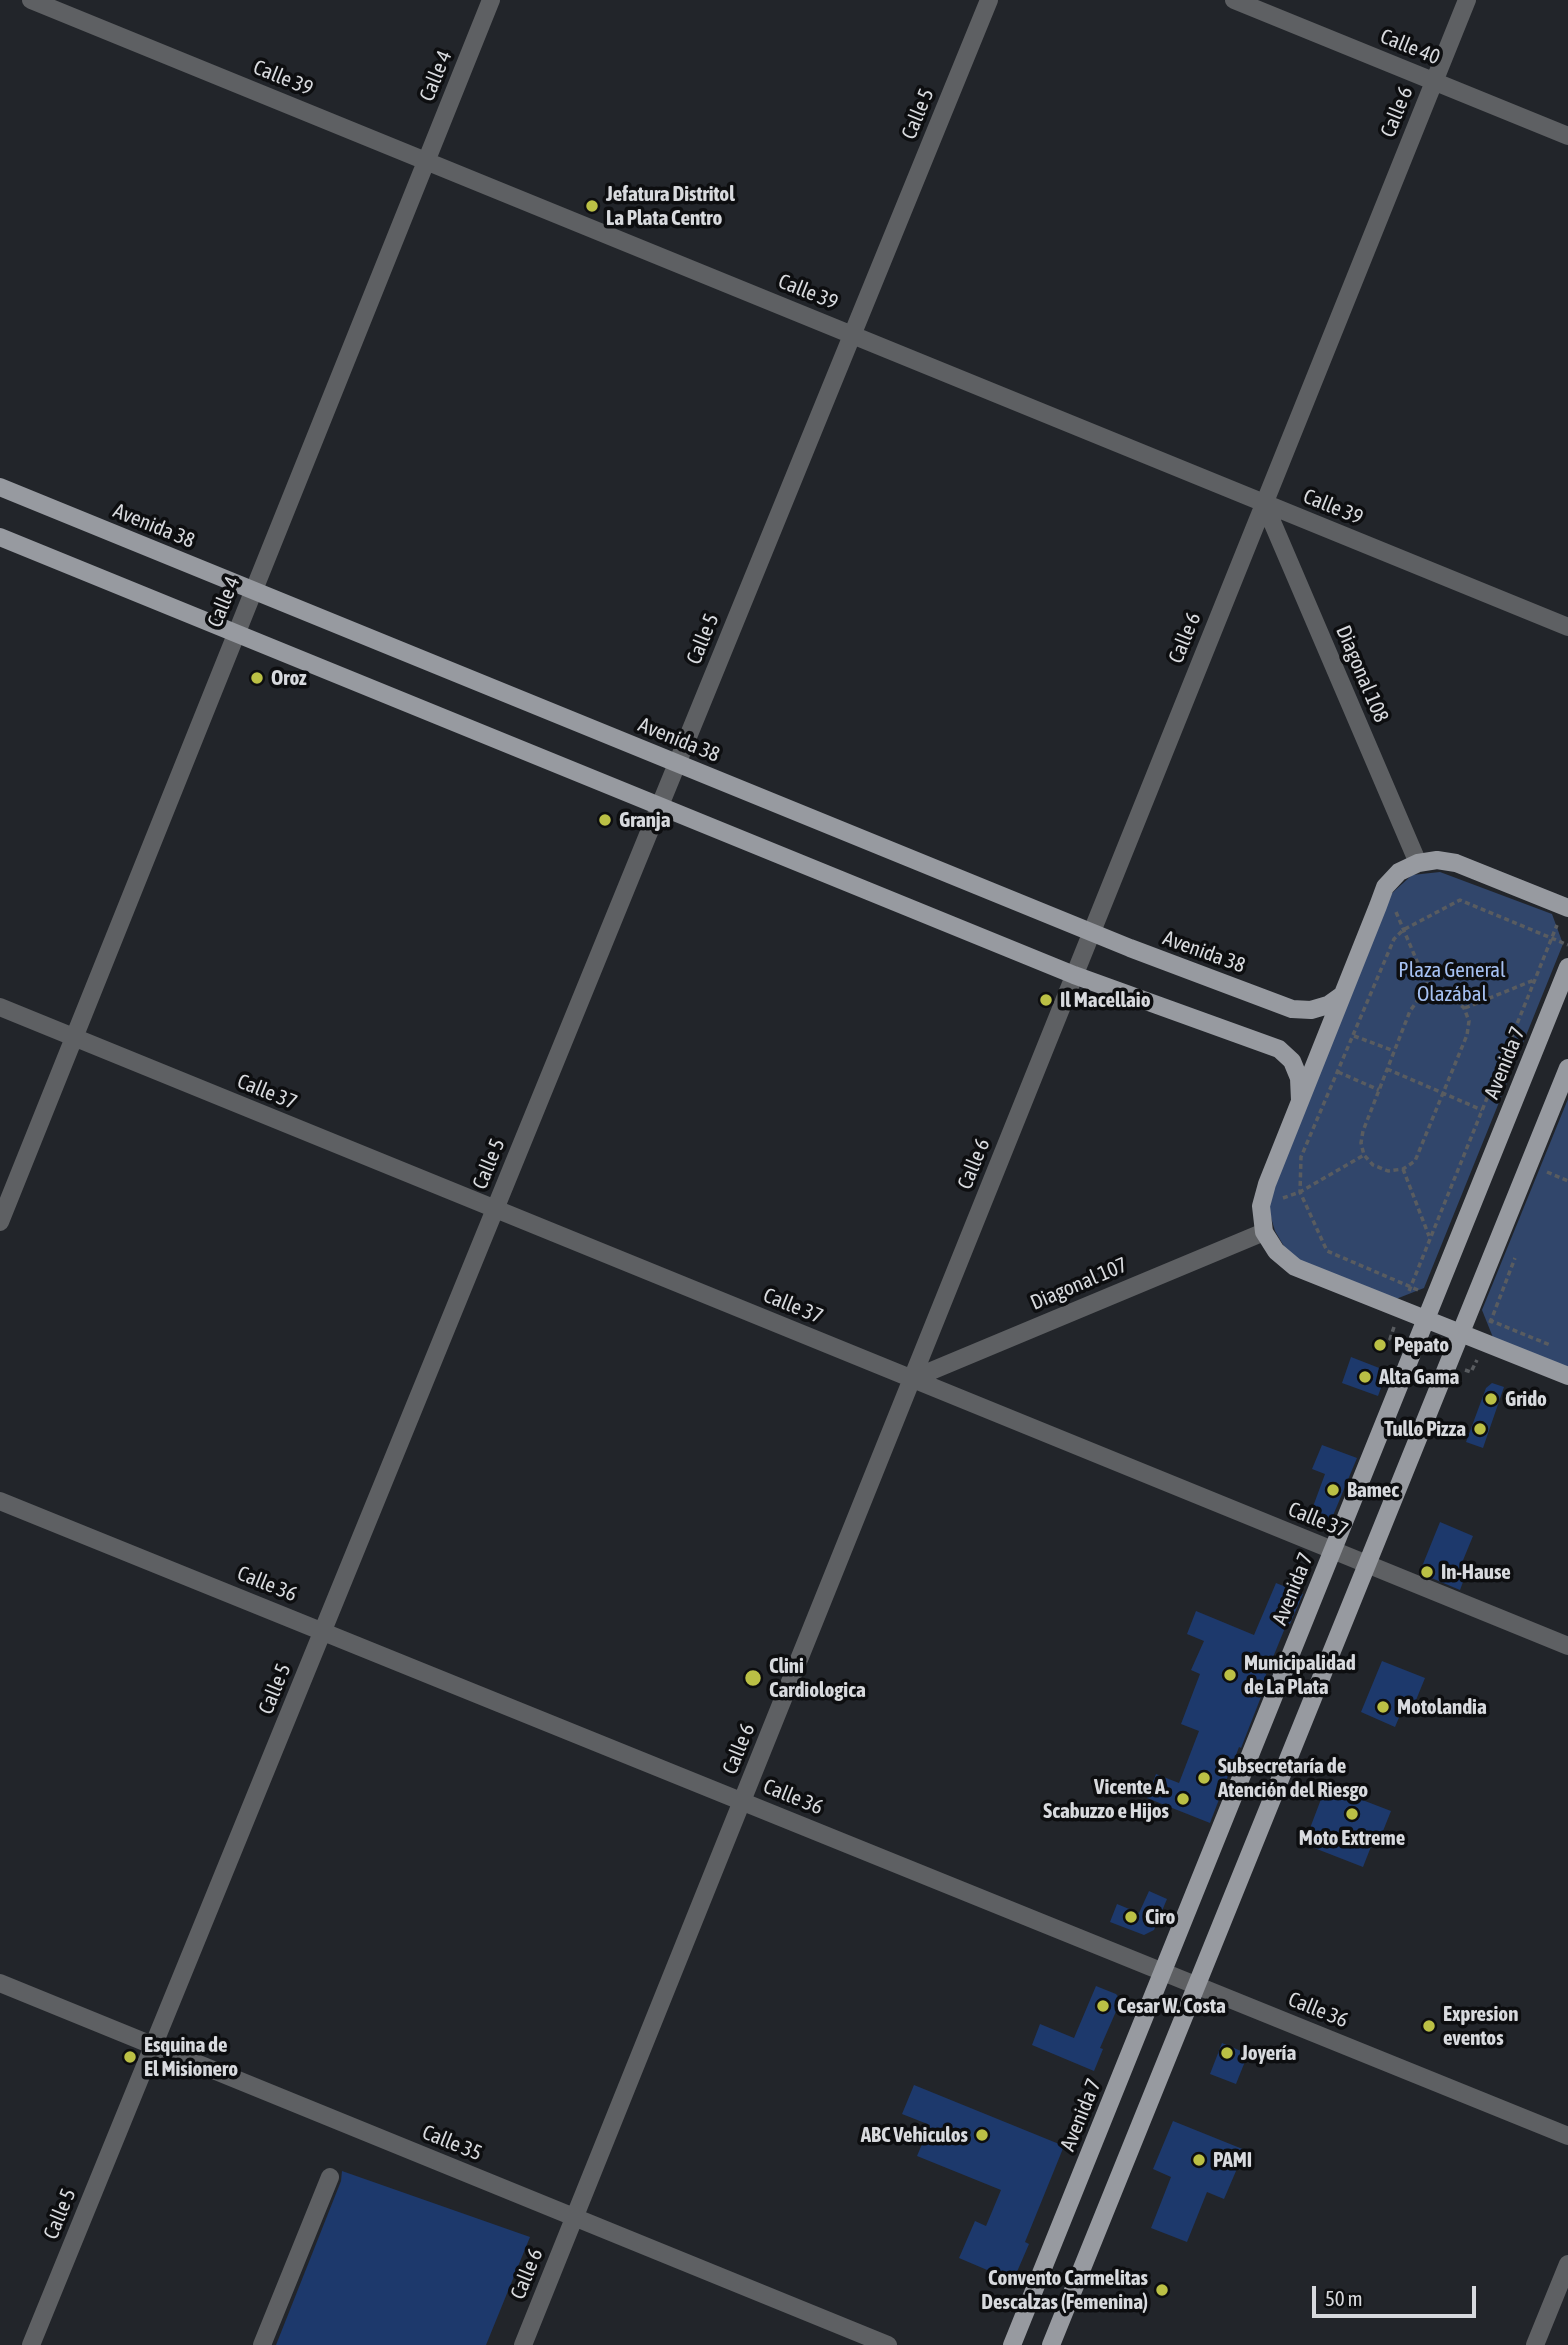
<!DOCTYPE html>
<meta charset="utf-8">
<style>
body{margin:0}
#map{position:relative;width:1568px;height:2345px;overflow:hidden;background:#22252a;font-family:"Asap Condensed",sans-serif}
canvas{display:block}
.scale{position:absolute;left:1312px;top:2286px;width:164px;height:32px;box-sizing:border-box;border:4px solid #d8dade;border-top:0;padding-left:9px;font-size:21px;line-height:24px;white-space:nowrap;color:#d8dade;-webkit-text-stroke:5px #0d0e10;paint-order:stroke}
</style>
<div id="map">
<canvas width="1568" height="2345"></canvas>
<div class="scale">50 m</div>
</div>
<script>
const context = document.querySelector('canvas').getContext('2d');
context.lineJoin = 'round';
function paint(path, color) { context.fillStyle = color; context.fill(path, 'evenodd'); }
const toPath = rows => new Path2D(rows.map(r => 'M' + r).join(''));
function trace(path, color, width, dash) { context.strokeStyle = color; context.lineWidth = width; context.lineCap = dash ? 'butt' : 'round'; context.setLineDash(dash || []); context.stroke(path); }
function drawText(font, color, halo, rows, align = 'center') {
  context.font = font + ' "Asap Condensed",sans-serif'; context.lineWidth = 7; context.setLineDash([]); context.textBaseline = 'middle'; context.strokeStyle = halo; context.fillStyle = color; for (const [text, x, y, turn = 0] of rows) {
    context.save(); context.translate(x, y); context.rotate((+turn || 0) * Math.PI / 180); context.textAlign = isNaN(turn) ? turn : align; if (halo) context.strokeText(text, 0, 0); context.fillText(text, 0, 0); context.restore();
  }
}
const green = toPath([
 [1440,872,1552,914,1563,944,1424,1288,1396,1299,1291,1258,1275,1231,1267,1204,1391,894,1412,875],
 [1568,1099,1568,1371,1494,1340,1482,1310]
]);
const building = toPath([
 [1351,1357,1387,1371,1378,1396,1342,1383],
 [1492,1383,1504,1387,1483,1448,1466,1442,1486,1388],
 [1322,1445,1357,1458,1327,1530,1307,1523,1325,1474,1312,1469],
 [1440,1522,1473,1536,1459,1570,1466,1574,1460,1590,1422,1574,1421,1569],
 [1276,1583,1303,1594,1290,1624,1287,1623,1265,1677,1268,1679,1241,1748,1239,1747,1210,1823,1147,1798,1156,1774,1179,1783,1199,1731,1181,1724,1200,1674,1191,1670,1204,1641,1187,1634,1196,1611,1254,1635],
 [1382,1661,1425,1678,1414,1705,1406,1701,1395,1727,1361,1712],
 [1326,1786,1391,1811,1379,1841,1374,1839,1363,1867,1304,1844],
 [1149,1891,1167,1899,1154,1930,1144,1935,1110,1922,1117,1904,1139,1913],
 [1096,1986,1116,1994,1121,2000,1100,2048,1103,2049,1094,2071,1032,2045,1040,2024,1074,2038],
 [1222,2043,1248,2054,1236,2084,1210,2074],
 [914,2085,1064,2146,1025,2242,1029,2244,1013,2281,959,2258,975,2221,986,2226,1001,2190,917,2156,930,2125,902,2114],
 [1173,2121,1245,2150,1224,2199,1207,2192,1187,2242,1151,2228,1171,2177,1153,2169],
 [342,2171,530,2237,486,2345,276,2345,341,2181]
]);
const path = toPath([
 [1396,912,1431,994],
 [1431,994,1450,996,1464,1008,1469,1021,1467,1035,1415,1161,1403,1169,1388,1171,1373,1165,1364,1155,1361,1143,1363,1131,1410,1011,1418,1000,1431,994],
 [1465,1008,1534,980],
 [1354,1036,1394,1051],
 [1387,1069,1482,1110],
 [1338,1072,1379,1090],
 [1403,1169,1429,1236],
 [1547,1172,1568,1181],
 [1283,1198,1300,1192,1364,1155],
 [1418,1290,1327,1251,1300,1192,1301,1157,1394,939,1403,930,1460,900,1568,945],
 [1409,1291,1557,925],
 [1489,1320,1550,1345],
 [1490,1323,1515,1258],
 [1394,1327,1390,1339,1397,1342],
 [1465,1370,1471,1372,1477,1360]
]);
const minor = toPath([
 [31,0,1568,627],
 [1234,0,1568,136],
 [1264,503,1418,863],
 [0,1007,1568,1646],
 [0,1222,491,0],
 [912,1379,1264,1232],
 [0,1501,1568,2136],
 [0,1983,888,2345],
 [31,2345,989,0],
 [262,2345,330,2177],
 [523,2345,1467,0],
 [1535,2345,1568,2264]
]);
const major = toPath([
 [0,487,1130,948,1292,1009,1311,1010,1328,1005,1342,995],
 [0,537,1074,975,1279,1049,1292,1061,1299,1078,1300,1100],
 [1568,908,1456,863,1437,860,1418,863,1399,872,1385,887,1378,906,1267,1184,1261,1206,1264,1232,1276,1251,1295,1267,1568,1376],
 [1012,2345,1568,967],
 [1051,2345,1568,1068]
]);
const markers = [
 [592,206,7,"#bbc045"],
 [257,678,7,"#bbc045"],
 [605,820,7,"#bbc045"],
 [1046,1000,7,"#bbc045"],
 [1380,1345,7,"#bbc045"],
 [1365,1377,7,"#bbc045"],
 [1491,1399,7,"#bbc045"],
 [1480,1429,7,"#bbc045"],
 [1333,1490,7,"#bbc045"],
 [1427,1572,7,"#bbc045"],
 [1230,1675,7,"#bbc045"],
 [753,1678,9,"#bbc045"],
 [1383,1707,7,"#bbc045"],
 [1204,1778,7,"#bbc045"],
 [1183,1799,7,"#bbc045"],
 [1352,1814,7,"#bbc045"],
 [1131,1917,7,"#bbc045"],
 [1103,2006,7,"#bbc045"],
 [1429,2026,7,"#bbc045"],
 [1227,2053,7,"#bbc045"],
 [130,2057,7,"#bbc045"],
 [982,2135,7,"#bbc045"],
 [1199,2160,7,"#bbc045"],
 [1162,2290,7,"#bbc045"]
];
const streetNames = [
 ["Calle 40",1410,47,22],
 ["Calle 4",436,76,-68],
 ["Calle 39",283,78,22],
 ["Calle 6",1397,112,-68],
 ["Calle 5",918,114,-68],
 ["Calle 39",808,292,22],
 ["Calle 39",1333,507,22],
 ["Avenida 38",154,526,22],
 ["Calle 4",224,602,-68],
 ["Calle 6",1185,638,-68],
 ["Calle 5",703,639,-68],
 ["Diagonal 108",1362,674,67],
 ["Avenida 38",679,740,22],
 ["Avenida 38",1204,952,20],
 ["Avenida 7",1505,1063,-68],
 ["Calle 37",267,1092,22],
 ["Calle 5",489,1164,-68],
 ["Calle 6",974,1164,-68],
 ["Diagonal 107",1079,1284,-23],
 ["Calle 37",793,1306,22],
 ["Calle 37",1318,1520,22],
 ["Calle 36",267,1584,22],
 ["Avenida 7",1293,1589,-68],
 ["Calle 5",275,1689,-68],
 ["Calle 6",739,1749,-68],
 ["Calle 36",793,1797,22],
 ["Calle 36",1318,2010,22],
 ["Avenida 7",1081,2115,-68],
 ["Calle 35",452,2143,22],
 ["Calle 5",60,2214,-68],
 ["Calle 6",527,2274,-68]
];
const poiNames = [
 ["Jefatura Distritol",606,194],
 ["La Plata Centro",606,218],
 ["Oroz",271,678],
 ["Granja",619,820],
 ["Il Macellaio",1060,1000],
 ["Pepato",1394,1345],
 ["Alta Gama",1379,1377],
 ["Grido",1505,1399],
 ["Tullo Pizza",1466,1429,"right"],
 ["Bamec",1347,1490],
 ["In-Hause",1441,1572],
 ["Municipalidad",1244,1663],
 ["de La Plata",1244,1687],
 ["Clini",769,1666],
 ["Cardiologica",769,1690],
 ["Motolandia",1397,1707],
 ["Subsecretaría de",1218,1766],
 ["Atención del Riesgo",1218,1790],
 ["Vicente A.",1169,1787,"right"],
 ["Scabuzzo e Hijos",1169,1811,"right"],
 ["Moto Extreme",1352,1838,"center"],
 ["Ciro",1145,1917],
 ["Cesar W. Costa",1117,2006],
 ["Expresion",1443,2014],
 ["eventos",1443,2038],
 ["Esquina de",144,2045],
 ["El Misionero",144,2069],
 ["Joyería",1241,2053],
 ["ABC Vehiculos",968,2135,"right"],
 ["PAMI",1213,2160],
 ["Convento Carmelitas",1148,2278,"right"],
 ["Descalzas (Femenina)",1148,2302,"right"]
];
const parkNames = [
 ["Plaza General",1452,970],
 ["Olazábal",1452,994]
];
paint(green, '#31466b');
paint(building, '#1d396c');
trace(path, '#595c60', 3.5, [5, 3.5]);
trace(minor, '#5e6063', 18);
trace(major, '#979aa0', 18);
for (const [x, y, r, color] of markers) { const dot = new Path2D(); dot.arc(x, y, r, 0, 2 * Math.PI); context.fillStyle = color; context.fill(dot); trace(dot, '#0d0e10', 2.5); }
drawText('21px', '#d8dade', '#0d0e10', streetNames);
drawText('bold 21px', '#d8dade', '#0d0e10', poiNames, 'left');
drawText('21px', '#a6c1f2', '#0d0e10', parkNames);
</script>
